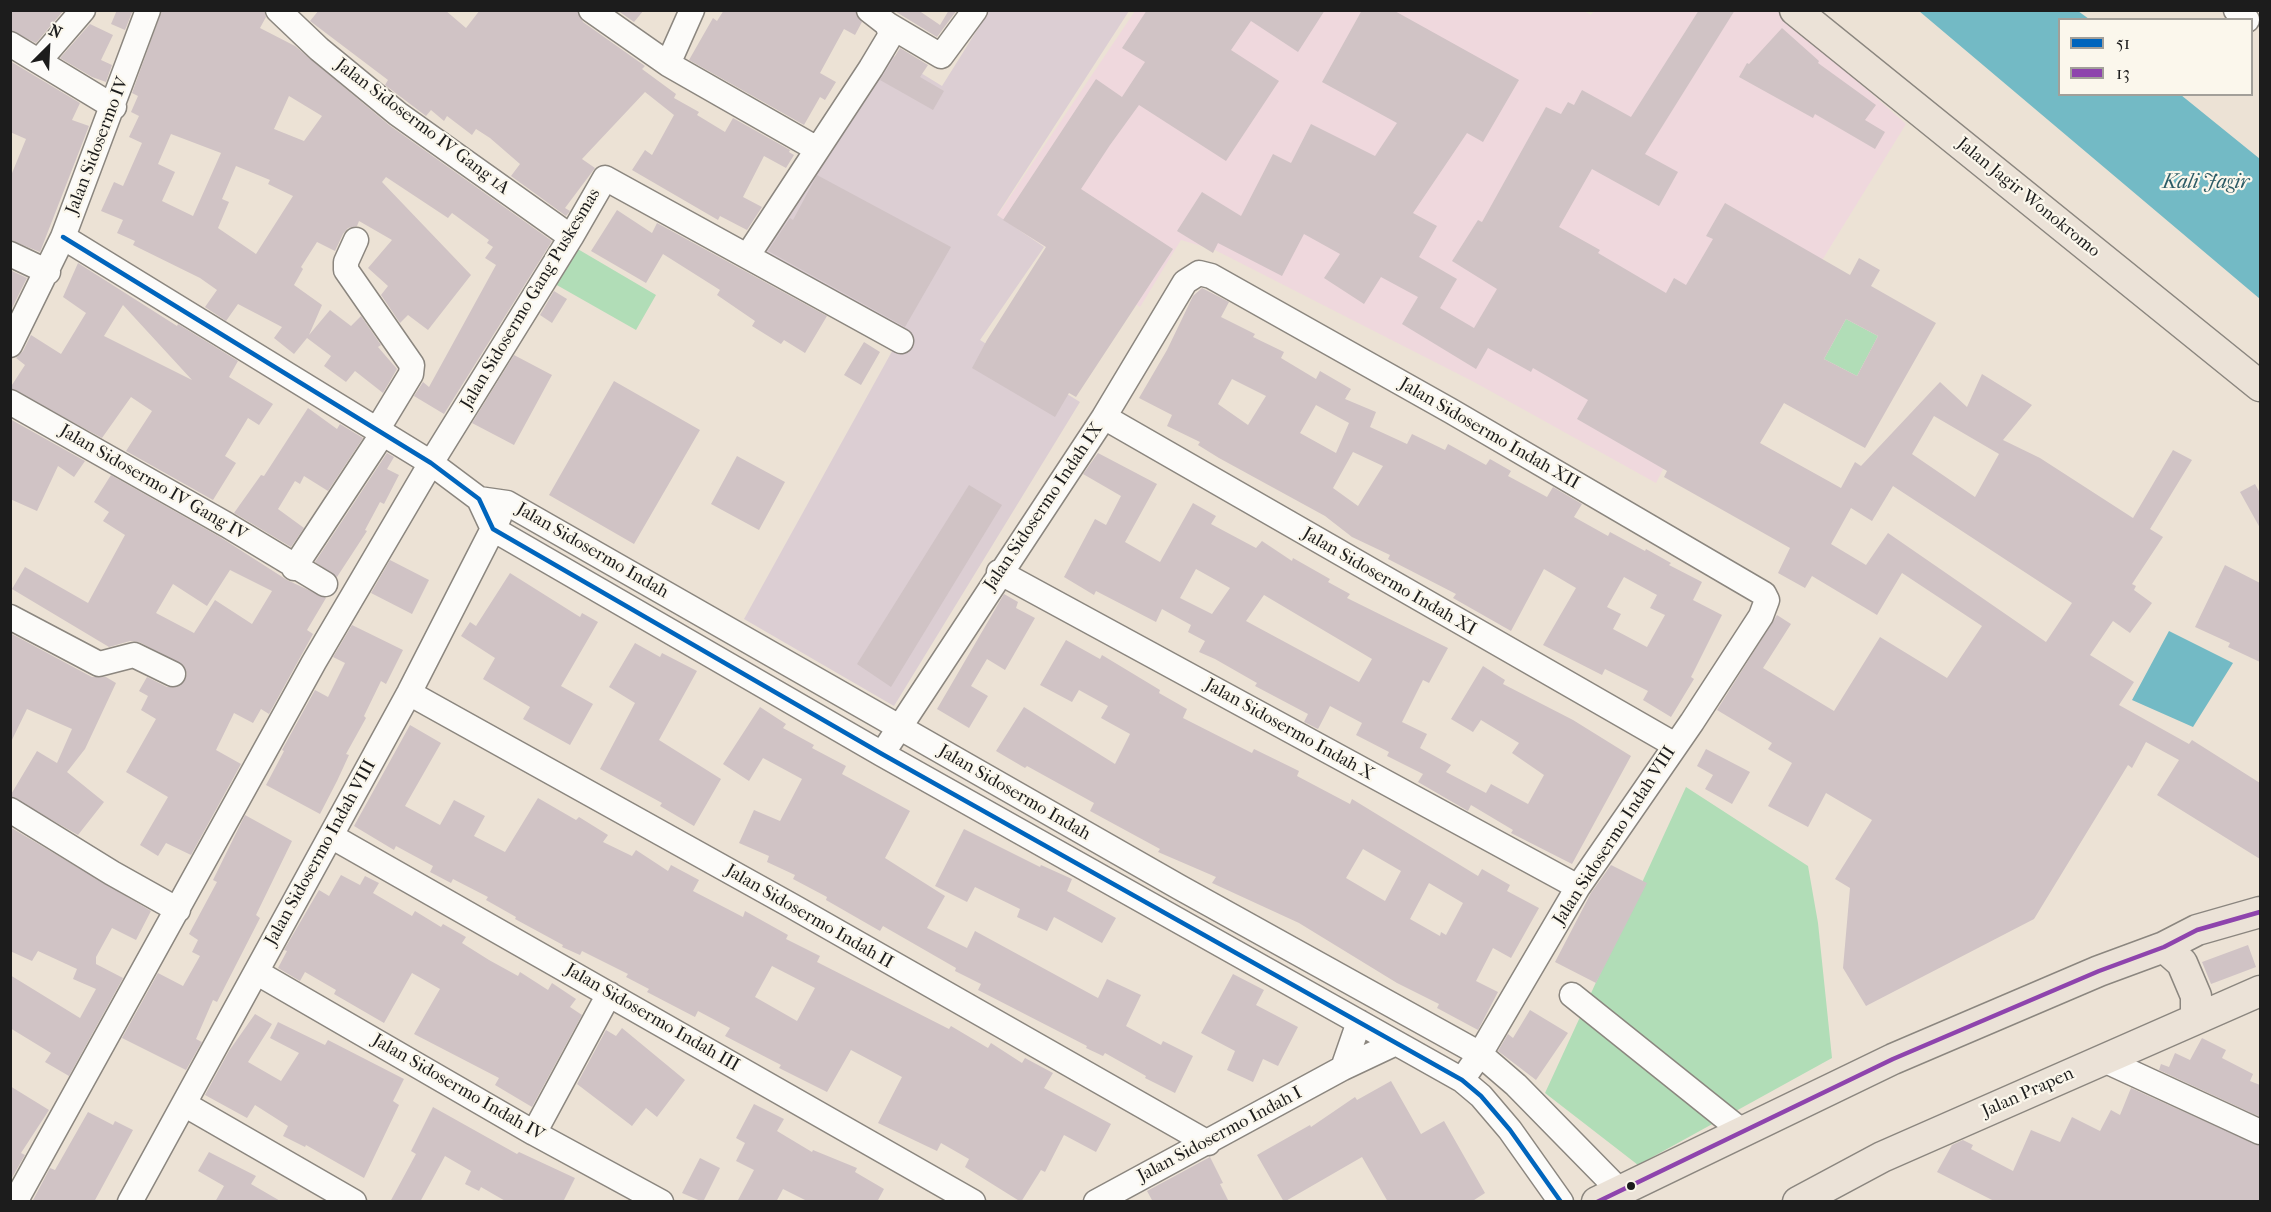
<!DOCTYPE html>
<style>
body{margin:0}
#map{position:relative;width:2271px;height:1212px;overflow:hidden;background:#ece2d5;font-family:"IM FELL French Canon",serif}
canvas{display:block}
.frame{position:absolute;inset:0;border:12px solid #1c1c1c;pointer-events:none}
.legend{position:absolute;left:2058px;top:18px;width:195px;height:78px;box-sizing:border-box;background:#fbf7ec;border:2px solid #a29f99;margin:0;padding:8px 10px;list-style:none;font-size:18px;color:#1c1c1c}
.legend li{display:flex;align-items:center;gap:12px;height:30px}
.legend b{width:30px;border:2px solid #a29f99}
.north{position:absolute;left:18px;top:18px;width:60px;height:60px;-webkit-text-stroke:4px #fbf7ec;paint-order:stroke;rotate:24deg;font-size:16px;font-weight:700;line-height:24px;text-align:center;color:#1c1c1c}
.north::after{content:'';display:block;margin:auto;width:21px;height:27px;background:#1c1c1c;clip-path:polygon(50% 0,100% 100%,50% 72%,0 100%)}
</style>
<div id="map">
<canvas width="2271" height="1212"></canvas>
<div class="frame"></div>
<ul class="legend">
<li><b style="height:8px;background:#0065bd"></b>51</li>
<li><b style="height:8px;background:#8e44ad"></b>13</li>
</ul>
<div class="north">N</div>
</div>
<script>
const context = document.querySelector('canvas').getContext('2d');
context.lineJoin = 'round';
function paint(path, color) { context.fillStyle = color; context.fill(path, 'evenodd'); }
const toPath = rows => new Path2D(rows.map(r => 'M' + r).join(''));
function trace(path, color, width, dash) { context.strokeStyle = color; context.lineWidth = width; context.lineCap = dash ? 'butt' : 'round'; context.setLineDash(dash || []); context.stroke(path); }
function drawText(font, color, halo, rows, align = 'center') {
  context.font = font + ' "IM FELL French Canon",serif'; context.lineWidth = 4.5; context.setLineDash([]); context.textBaseline = 'middle'; context.strokeStyle = halo; context.fillStyle = color; for (const [text, x, y, turn = 0] of rows) {
    context.save(); context.translate(x, y); context.rotate((+turn || 0) * Math.PI / 180); context.textAlign = isNaN(turn) ? turn : align; if (halo) context.strokeText(text, 0, 0); context.fillText(text, 0, 0); context.restore();
  }
}
const built = toPath([
 [1582,10,1591,15,1595,10,1778,11,1906,124,1704,452,1678,440,1656,483,1474,382,1215,250,1181,240,1140,307,997,216,1135,11]
]);
const industrial = toPath([
 [989,11,1129,11,997,215,1044,247,980,340,1080,402,894,706,744,619,901,335,754,249,882,49,942,86]
]);
const green = toPath([
 [576,248,656,295,636,330,555,284],
 [1846,319,1878,336,1857,376,1824,359],
 [1686,787,1808,866,1818,923,1832,1058,1638,1165,1545,1093]
]);
const water = toPath([
 [1919,11,2078,11,2089,19,2060,20,2060,94,2181,95,2260,159,2260,299],
 [2169,631,2233,663,2193,727,2132,700]
]);
const building = toPath([
 [10,10,64,10,36,43,10,30],
 [117,10,133,10,125,30,111,24],
 [162,10,264,10,266,17,260,28,295,46,389,125,552,241,444,414,414,396,423,382,429,387,496,265,485,258,493,247,487,243,489,240,452,213,448,218,386,177,382,182,471,275,428,330,408,315,400,323,381,295,388,286,368,268,392,240,359,221,357,226,348,228,343,234,335,251,317,242,301,267,303,269,294,285,322,305,309,335,330,310,351,326,361,316,381,345,378,347,397,369,383,393,355,371,346,382,324,366,331,356,307,338,294,354,274,338,282,327,238,304,226,321,205,307,217,290,200,278,133,245,135,241,117,233,123,220,101,211,114,182,123,186,142,143,129,137,139,116,131,112,138,96,132,93],
 [289,96,322,116,304,141,274,129],
 [171,134,221,153,193,216,162,201,175,172,158,164],
 [236,166,270,180,268,184,293,196,256,254,218,228,229,202,222,199],
 [319,10,445,10,466,28,480,10,577,10,583,22,645,66,642,69,676,94,674,98,699,112,697,115,725,132,733,118,790,150,789,152,794,155,786,168,764,156,743,197,762,207,747,230,720,216,718,220,632,170,645,150,652,155,674,115,645,92,582,159,595,168,565,208,570,211,566,216,511,176,520,164,490,138,476,129,472,135,447,116,444,121,431,110,426,116,385,85,388,80,310,21],
 [617,10,644,10,634,22],
 [724,10,855,10,862,22,855,35,844,29,820,73,836,82,825,100,820,97,804,125,689,60,713,18,717,21],
 [893,10,918,10,940,25,949,10,957,10,937,37],
 [1147,10,1325,10,1298,52,1251,21,1231,50,1279,81,1226,161,1139,105,1110,145,1081,189,1173,249,1076,397,1069,393,1055,417,972,368,987,340,1046,247,1003,220,1096,79,1122,97,1145,62,1122,48],
 [1362,10,1393,10,1519,80,1483,142,1467,133,1413,213,1437,226,1419,257,1457,279,1440,308,1474,328,1497,289,1452,261,1478,220,1482,222,1546,107,1561,114,1568,102,1574,105,1582,90,1631,117,1699,10,1735,10,1645,154,1678,172,1659,206,1592,169,1559,227,1600,250,1598,253,1666,293,1674,278,1686,285,1713,239,1706,236,1725,203,1850,275,1859,258,1880,270,1871,286,1936,323,1865,448,1784,403,1760,443,1841,488,1855,462,1861,466,1940,382,1967,407,1982,374,2032,405,2003,440,2040,458,2133,518,2173,450,2192,460,2150,529,2163,537,2132,584,2136,586,2134,590,2152,603,2130,633,2113,621,2090,655,2134,682,2119,705,2189,744,2192,740,2260,783,2260,859,2157,795,2179,760,2146,742,2132,768,2128,765,2034,919,1866,1006,1843,968,1850,888,1835,879,1872,820,1826,793,1808,827,1768,806,1792,763,1768,749,1772,743,1717,710,1777,615,1791,624,1763,668,1834,711,1880,637,1947,678,1982,626,1902,573,1877,615,1812,576,1805,588,1778,573,1790,548,1664,477,1667,471,1577,419,1588,400,1533,368,1531,372,1488,348,1476,369,1402,324,1418,297,1381,277,1364,304,1324,278,1340,254,1304,234,1282,276,1218,243,1213,253,1177,231,1202,192,1241,216,1273,154,1291,163,1311,124,1375,156,1397,123,1322,82],
 [1846,319,1878,336,1857,376,1824,359],
 [1934,416,1999,454,1975,497,1912,454],
 [1893,486,2072,603,2046,642,1888,533,1866,565,1831,544,1851,508,1872,521],
 [90,24,113,35,101,60,112,65,106,82,92,77,60,58],
 [1782,28,1819,61,1818,63,1876,105,1865,120,1885,132,1875,149,1815,114,1813,118,1739,77,1747,63,1749,64],
 [900,48,928,65,920,77,944,91,933,110,880,80],
 [10,61,80,103,72,120,89,126,40,252,10,240,10,178,26,139,10,132],
 [817,175,951,247,905,327,768,251,790,218,793,220],
 [617,210,652,233,657,223,827,316,805,353,784,340,781,344,752,326,755,321,717,295,720,290,663,254,646,283,591,251],
 [78,263,177,326,178,324,238,361,229,377,273,404,259,425,248,418,225,456,236,463,213,500,126,451,152,411,131,397,102,438,10,388,25,365,16,358,23,351,31,335,61,354,86,313,63,297],
 [123,305,192,380,104,336],
 [10,270,27,278,10,312],
 [1202,288,1229,302,1221,317,1255,334,1253,337,1284,352,1281,358,1316,379,1320,371,1351,389,1345,399,1376,412,1370,427,1407,444,1412,434,1445,450,1448,444,1486,465,1490,459,1511,471,1508,476,1547,497,1553,487,1582,504,1574,517,1608,536,1610,532,1645,551,1646,549,1671,563,1669,565,1702,582,1693,600,1722,615,1691,677,1694,679,1671,717,1643,700,1648,691,1605,669,1602,675,1543,645,1576,588,1544,569,1511,631,1453,598,1456,594,1388,559,1390,555,1352,537,1325,516,1219,458,1198,445,1200,442,1167,426,1172,415,1139,398,1167,350,1193,296],
 [1232,379,1266,396,1248,425,1218,404],
 [1316,405,1349,423,1336,453,1300,433],
 [1353,452,1383,466,1358,506,1333,488],
 [1624,577,1657,595,1650,608,1665,615,1647,647,1613,629,1621,614,1607,607],
 [554,291,567,299,552,323,540,315],
 [864,342,880,352,861,385,844,375],
 [514,355,552,375,514,445,472,423],
 [614,381,700,430,634,544,549,495],
 [308,408,337,429,340,424,363,438,328,491,304,476,300,484,295,481,278,509,304,528,291,547,234,513,261,475,264,476],
 [10,419,85,461,74,477,58,466,37,511,10,499],
 [387,453,394,457,387,469,399,475,384,504,380,502,365,530,367,531,337,577,315,562],
 [1098,453,1157,484,1125,542,1160,562,1193,503,1216,516,1211,524,1256,548,1262,541,1292,561,1293,558,1330,579,1328,582,1350,594,1347,598,1448,648,1429,683,1423,680,1402,722,1427,734,1420,748,1451,765,1446,772,1486,793,1491,784,1528,804,1544,775,1512,753,1519,743,1481,720,1473,732,1451,719,1483,666,1505,680,1503,684,1573,720,1631,756,1572,864,1511,833,1513,830,1471,805,1468,811,1418,782,1423,774,1387,756,1389,752,1356,735,1362,723,1330,706,1318,729,1304,722,1308,714,1255,686,1257,683,1215,659,1199,652,1205,641,1188,632,1191,625,1162,609,1156,622,1096,591,1094,595,1064,577,1095,519,1106,525,1121,496,1083,474],
 [1196,569,1230,588,1212,614,1180,598],
 [1264,595,1372,659,1359,682,1246,621],
 [737,456,785,482,759,530,711,504],
 [111,475,220,537,287,580,326,598,307,630,313,634,269,714,261,709,253,723,234,713,216,750,241,764,191,855,166,843,158,856,140,845,168,797,126,772,156,719,141,710,148,696,139,691,147,677,167,687,180,686,187,674,184,666,139,642,130,641,109,647,12,589,25,567,88,603,125,535,103,521,109,512,94,502],
 [230,570,272,591,252,624,215,600,194,633,156,613,173,584,207,606],
 [2255,484,2260,493,2260,528,2240,492],
 [969,485,1002,505,891,687,857,664],
 [390,560,429,580,412,614,371,593],
 [2225,565,2260,583,2260,662,2228,647,2230,643,2195,627],
 [510,573,580,617,582,613,598,622,561,686,593,704,570,745,523,719,530,707,483,679,495,658,461,636,470,622,476,626],
 [1004,594,1018,602,1016,608,1035,618,1005,670,987,659,971,686,988,696,969,728,937,709],
 [352,625,403,650,386,684,381,681,364,716,366,718,346,754,349,755,337,781,320,814,266,785,284,751,282,750,315,690,328,697,345,663,333,657],
 [10,633,92,677,106,677,116,683,85,749,67,772,104,802,78,835,10,796,37,751,57,763,72,729,27,709,10,744],
 [1066,640,1100,659,1102,655,1160,690,1159,693,1187,709,1183,718,1252,753,1254,749,1299,771,1297,776,1350,804,1352,799,1478,876,1482,869,1510,885,1507,891,1539,908,1511,958,1493,948,1476,981,1498,992,1478,1030,1437,1008,1439,1004,1397,983,1299,923,1212,883,1216,877,1158,852,1160,849,1090,811,1094,803,1027,766,1025,768,996,751,1024,707,1115,764,1130,734,1101,718,1108,706,1079,690,1072,702,1040,685],
 [1363,849,1401,871,1385,901,1346,878],
 [1429,883,1463,903,1446,935,1441,932,1440,936,1410,919],
 [635,643,660,657,662,653,697,671,659,740,721,779,694,826,660,806,662,803,600,769,635,703,609,687],
 [760,707,786,724,783,728,814,745,812,748,846,766,842,774,910,811,885,858,945,896,927,928,967,948,975,931,1098,998,1107,979,1141,995,1126,1026,1161,1045,1163,1041,1193,1056,1175,1093,1145,1078,1146,1076,1105,1053,1103,1056,1086,1048,1087,1046,978,990,981,984,955,971,956,968,883,926,880,931,826,900,827,897,793,879,795,875,767,862,769,856,739,843,754,810,780,821,802,779,763,758,749,781,723,764],
 [410,725,441,743,405,806,440,825,454,800,485,816,474,836,505,852,538,798,576,820,579,817,608,835,603,842,632,856,636,850,668,871,671,865,699,880,693,891,743,917,745,911,788,935,786,939,820,956,817,962,949,1029,951,1026,988,1048,991,1043,1022,1063,1025,1058,1053,1073,1044,1088,1111,1124,1096,1152,1064,1135,1045,1172,1041,1170,1021,1202,965,1167,969,1159,941,1143,937,1151,878,1123,902,1077,851,1050,827,1092,779,1068,781,1065,725,1036,730,1028,698,1011,695,1017,647,992,649,989,626,977,628,974,582,951,580,955,562,947,563,945,515,919,516,917,486,900,488,897,453,879,451,883,430,872,433,866,396,846,394,850,354,826],
 [772,966,815,988,797,1021,755,997],
 [1706,749,1750,772,1732,804,1705,789,1713,775,1697,766],
 [245,815,292,841,256,915,260,918,217,1002,213,1000,196,1039,202,1042,186,1070,122,1038,158,973,183,986,200,956,192,952,198,940,189,934,217,882,213,880],
 [10,827,151,911,136,940,112,928,96,957,96,964,123,978,69,1076,45,1062,51,1053,10,1028,10,975,80,1018,96,989,73,979,77,969,38,951,32,961,10,951],
 [964,829,1040,867,1041,865,1072,879,1067,891,1116,918,1102,943,1054,917,1047,931,1017,917,1020,909,975,887,967,902,935,886],
 [1611,865,1647,883,1596,983,1555,962,1591,893],
 [341,875,360,885,365,876,379,883,373,893,412,916,415,911,441,927,443,924,466,937,462,943,489,960,518,976,520,972,548,990,552,983,576,999,570,1007,582,1015,532,1107,495,1085,499,1078,414,1034,440,989,412,973,384,1023,334,994,336,990,305,972,300,981,278,968,287,951,284,950,319,890,329,896],
 [2248,945,2256,967,2211,984,2202,962],
 [1233,974,1264,990,1256,1005,1298,1027,1278,1066,1263,1059,1253,1082,1227,1070,1235,1051,1201,1033],
 [1530,1010,1568,1033,1536,1080,1498,1051,1508,1034,1513,1038],
 [255,1014,272,1024,248,1062,281,1081,299,1053,270,1038,278,1022,325,1045,328,1040,404,1079,393,1101,399,1105,364,1178,306,1145,305,1147,283,1136,288,1126,255,1105,247,1118,205,1095,229,1051],
 [622,1028,685,1080,657,1117,646,1108,632,1126,577,1084,606,1030,616,1036],
 [2202,1038,2226,1050,2222,1058,2253,1074,2250,1081,2260,1085,2260,1117,2159,1070,2161,1064,2169,1067,2175,1053,2190,1060],
 [1391,1081,1421,1134,1444,1121,1485,1193,1471,1202,1388,1202,1362,1157,1284,1202,1257,1155,1310,1125,1311,1127,1355,1097,1357,1100],
 [10,1086,49,1110,21,1153,25,1155,10,1181],
 [2131,1088,2260,1146,2260,1202,1996,1202,1937,1172,1952,1145,1963,1140,1973,1145,1971,1149,2013,1171,2031,1130,2060,1142,2072,1117,2100,1131,2111,1110,2120,1115],
 [754,1104,784,1119,777,1131,812,1152,813,1150,857,1168,855,1172,884,1189,877,1202,809,1202,783,1189,776,1202,737,1202,754,1170,736,1161,745,1143,736,1138],
 [433,1107,517,1154,519,1152,575,1178,563,1202,507,1202,481,1187,479,1191,465,1184,471,1171,445,1156,420,1202,390,1202,416,1154,411,1151],
 [88,1112,113,1125,115,1121,133,1130,94,1202,32,1202,50,1168,55,1170],
 [209,1152,256,1176,251,1184,282,1202,215,1202,224,1186,198,1171],
 [1210,1157,1223,1183,1220,1184,1229,1202,1153,1202,1147,1191],
 [700,1158,720,1168,703,1202,682,1193]
]);
const minor = toPath([
 [278,10,319,49,398,114,571,237],
 [591,10,668,64,817,149],
 [2236,10,2247,20],
 [887,24,941,56,975,10],
 [10,44,114,107],
 [39,61,83,10],
 [668,64,692,10],
 [63,237,431,463,479,499,493,529,882,754,1462,1080,1481,1096,1510,1130,1561,1202],
 [356,240,346,262,346,270,412,365,411,374,377,430],
 [10,254,48,272],
 [748,255,871,68,889,38,890,32,887,24,869,10],
 [10,345,63,237,148,10],
 [10,402,227,525,325,584],
 [1104,417,1675,745],
 [479,499,507,503,1179,887,1480,1054,1516,1085,1620,1191],
 [294,568,383,433],
 [999,572,1578,887],
 [10,617,99,664,134,655,173,674],
 [409,693,792,906,1208,1143],
 [882,754,1104,417,1185,282,1199,273,1211,276,1451,411,1764,594,1767,600,1761,616,1692,722,1578,887,1480,1054,1462,1080],
 [10,810,112,873,178,910],
 [331,836,973,1202],
 [256,972,534,1133,661,1202],
 [1572,995,1743,1132],
 [2104,1060,2260,1132],
 [1343,1068,1359,1022],
 [184,1104,354,1202],
 [534,1133,609,994],
 [15,1202,314,662,431,463,571,237,605,178,901,341],
 [130,1202,409,693,499,517],
 [1096,1202,1343,1068,1396,1043]
]);
const major = toPath([
 [1795,10,2260,386],
 [2164,947,2182,963,2196,996,2196,1019],
 [1597,1202,1893,1059,2099,971,2164,947,2197,930,2260,912],
 [1798,1202,1882,1157,2260,991]
]);
const bus1 = toPath([
 [63,237,431,463,479,499,493,529,882,754,1462,1080,1481,1096,1510,1130,1561,1202]
]);
const bus2 = toPath([
 [1597,1202,1893,1059,2099,971,2164,947,2197,930,2260,912]
]);
const markers = [
 [1631,1186,5,"#1c1c1c"]
];
const streetNames = [
 ["Jalan Sidosermo IV Gang 1A",422,127,37],
 ["Jalan Sidosermo IV",98,146,-69],
 ["Jalan Jagir Wonokromo",2028,198,39],
 ["Jalan Sidosermo Gang Puskesmas",531,299,-59],
 ["Jalan Sidosermo Indah XII",1489,434,30],
 ["Jalan Sidosermo IV Gang IV",153,483,30],
 ["Jalan Sidosermo Indah IX",1044,507,-56],
 ["Jalan Sidosermo Indah",592,551,30],
 ["Jalan Sidosermo Indah XI",1389,582,30],
 ["Jalan Sidosermo Indah X",1289,730,29],
 ["Jalan Sidosermo Indah",1014,793,30],
 ["Jalan Sidosermo Indah VIII",1615,836,-57],
 ["Jalan Sidosermo Indah VIII",321,853,-61],
 ["Jalan Sidosermo Indah II",809,917,30],
 ["Jalan Sidosermo Indah III",652,1018,30],
 ["Jalan Sidosermo Indah IV",458,1088,30],
 ["Jalan Prapen",2028,1093,-24],
 ["Jalan Sidosermo Indah I",1220,1135,-28]
];
const waterNames = [
 ["Kali Jagir",2206,183]
];
paint(built, '#efd8dd');
paint(industrial, '#dcced3');
paint(green, '#b1ddb7');
paint(water, '#73bac5');
paint(building, '#d0c3c5');
trace(minor, '#8b867f', 27);
trace(major, '#8b867f', 33);
trace(minor, '#fcfbf9', 24);
trace(major, '#ebe2d7', 30);
trace(bus1, '#0065bd', 4.5);
trace(bus2, '#8e44ad', 4.5);
for (const [x, y, r, color] of markers) { const dot = new Path2D(); dot.arc(x, y, r, 0, 2 * Math.PI); context.fillStyle = color; context.fill(dot); trace(dot, '#fbf7ec', 2); }
drawText('18px', '#1c1c1c', '#fbf7ec', streetNames);
drawText('italic 20px', '#2c5b65', '#fbf7ec', waterNames);
</script>
